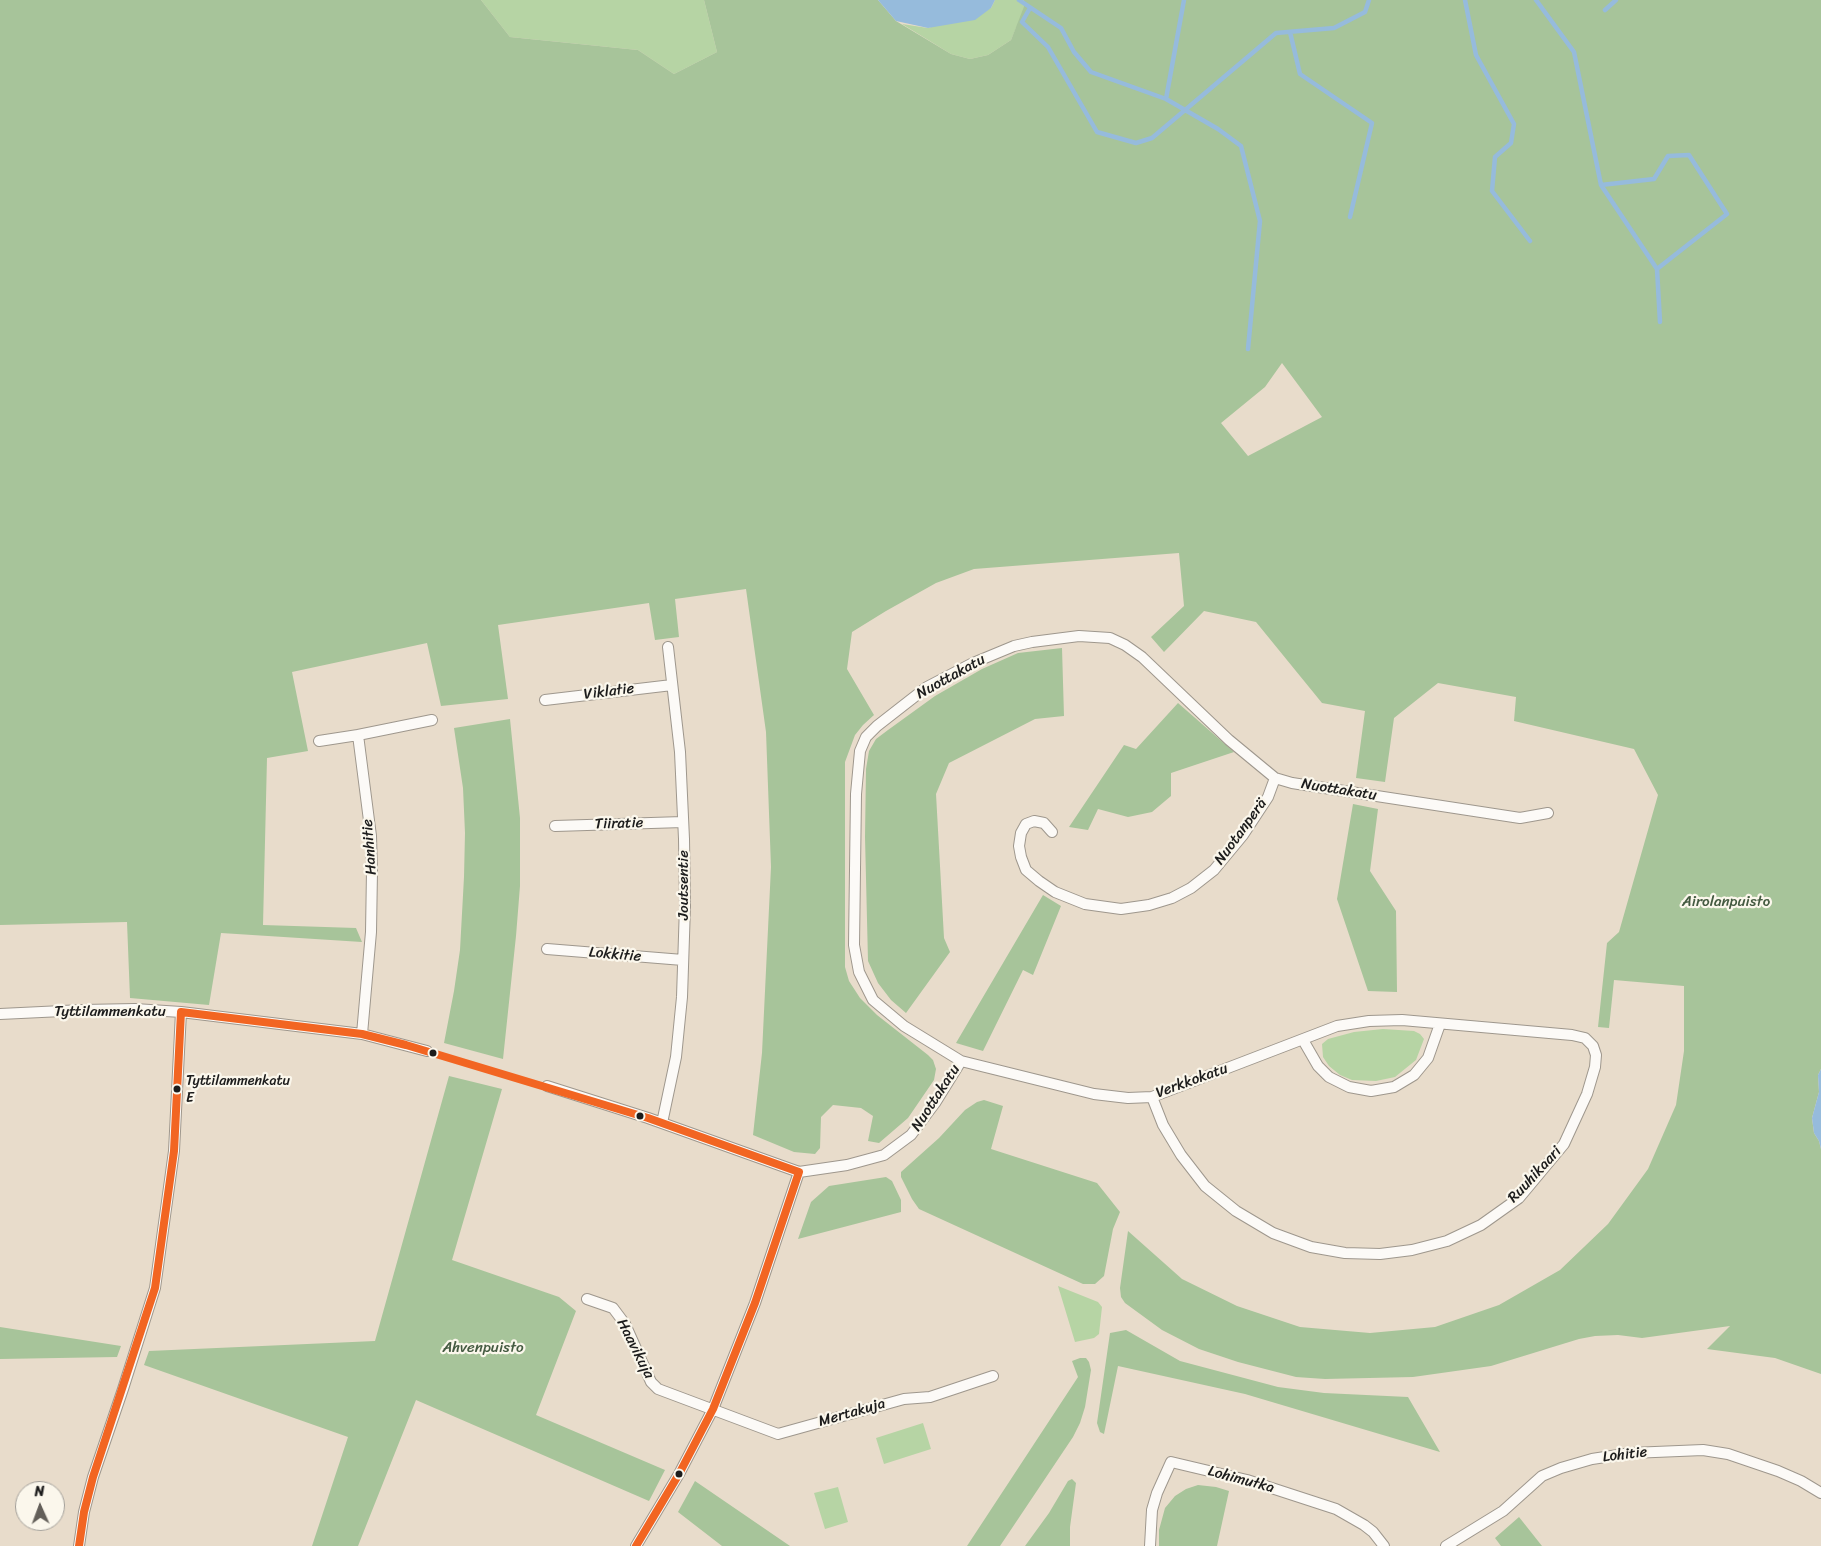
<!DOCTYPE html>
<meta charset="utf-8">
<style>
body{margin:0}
#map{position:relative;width:1821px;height:1546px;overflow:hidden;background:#e8dccb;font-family:Sriracha,sans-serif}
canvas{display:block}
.north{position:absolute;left:15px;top:1481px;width:50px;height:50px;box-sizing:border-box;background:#fbf7ec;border:1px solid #a29f99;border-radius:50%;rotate:358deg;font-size:14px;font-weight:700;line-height:20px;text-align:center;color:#1c1c1c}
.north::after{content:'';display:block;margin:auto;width:18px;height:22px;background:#635f59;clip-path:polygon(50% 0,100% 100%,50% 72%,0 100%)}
</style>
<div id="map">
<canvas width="1821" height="1546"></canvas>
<div class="north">N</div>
</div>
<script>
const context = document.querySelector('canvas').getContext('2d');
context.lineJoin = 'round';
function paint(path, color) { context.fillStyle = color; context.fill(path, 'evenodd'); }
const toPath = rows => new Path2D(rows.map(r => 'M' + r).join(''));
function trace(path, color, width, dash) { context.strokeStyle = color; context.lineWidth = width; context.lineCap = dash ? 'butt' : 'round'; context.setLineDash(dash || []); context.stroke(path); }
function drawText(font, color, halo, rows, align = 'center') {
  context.font = font + ' Sriracha,sans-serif'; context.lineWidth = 4.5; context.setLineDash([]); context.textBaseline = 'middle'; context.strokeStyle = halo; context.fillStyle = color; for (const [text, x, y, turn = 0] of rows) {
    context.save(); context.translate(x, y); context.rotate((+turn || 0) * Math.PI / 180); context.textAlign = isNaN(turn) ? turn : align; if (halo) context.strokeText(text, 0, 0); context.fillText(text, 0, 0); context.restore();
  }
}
const green = toPath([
 [481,0,704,0,717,52,674,74,638,50,510,37],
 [995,0,1191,0,1016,28,1011,40,988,55,970,59,951,54,902,24,928,28,991,8],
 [1383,1029,1414,1031,1420,1034,1424,1039,1416,1060,1395,1077,1376,1081,1352,1080,1340,1075,1329,1066,1323,1057,1322,1044,1328,1039,1354,1032],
 [1058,1286,1098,1302,1102,1307,1099,1334,1094,1338,1075,1342],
 [923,1423,931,1449,884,1464,876,1438],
 [838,1487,848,1522,825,1529,814,1493]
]);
const forest = toPath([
 [0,0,481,0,510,37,638,50,674,74,717,52,704,0,878,0,896,21,951,54,970,59,988,55,1011,40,1025,4,1024,0,1821,0,1821,1069,1818,1075,1819,1092,1812,1118,1814,1133,1819,1141,1821,1149,1821,1374,1775,1358,1707,1349,1730,1326,1642,1338,1618,1335,1595,1336,1579,1339,1491,1366,1413,1377,1325,1379,1296,1377,1238,1362,1199,1349,1162,1330,1125,1303,1121,1297,1120,1288,1128,1231,1182,1279,1237,1306,1300,1327,1370,1333,1435,1327,1499,1305,1560,1270,1608,1224,1648,1169,1676,1105,1684,1051,1684,986,1614,980,1609,1028,1598,1027,1607,943,1619,932,1658,795,1634,749,1514,721,1516,697,1438,683,1394,718,1385,782,1356,778,1365,711,1322,703,1256,622,1204,611,1164,652,1151,637,1184,606,1179,553,974,569,936,583,886,611,852,632,847,669,874,715,863,725,855,735,845,762,845,967,849,981,860,998,877,1015,928,1055,933,1060,936,1069,934,1080,908,1118,879,1143,868,1141,873,1116,861,1108,833,1105,821,1117,820,1148,815,1154,794,1152,753,1135,762,1053,771,867,766,732,746,589,675,599,679,637,655,640,649,603,498,625,508,699,441,706,427,643,292,672,308,751,267,758,263,925,356,928,362,942,221,933,209,1005,130,998,127,922,0,925],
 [1282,363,1322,417,1248,456,1221,423,1265,387],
 [1062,648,1064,716,1035,719,949,763,936,794,944,938,950,952,906,1013,891,1000,878,983,868,961,865,837,866,769,869,751,876,739,888,730,935,696,982,669,1018,653],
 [1178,703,1234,752,1171,773,1171,796,1152,812,1128,817,1098,809,1088,830,1069,827,1124,745,1136,749],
 [510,719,520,818,520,886,516,936,503,1059,444,1043,454,991,460,950,464,877,465,833,463,788,454,728],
 [1353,804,1378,809,1370,871,1396,911,1397,992,1368,991,1337,899],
 [1043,895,1061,906,1033,975,1023,970,983,1051,956,1043],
 [449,1076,502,1089,452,1260,559,1297,576,1311,536,1415,665,1470,649,1501,416,1400,358,1546,312,1546,348,1437,144,1365,149,1351,375,1341],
 [984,1100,1003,1106,991,1149,1097,1183,1120,1212,1113,1229,1104,1276,1095,1284,1083,1284,919,1209,912,1199,901,1177,901,1172,939,1138,965,1110,977,1102],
 [886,1177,892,1181,901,1200,901,1212,798,1239,811,1202,829,1186],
 [0,1327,121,1346,117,1357,0,1359],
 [1126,1330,1180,1361,1278,1387,1324,1393,1408,1397,1440,1452,1245,1394,1118,1366,1104,1434,1100,1432,1097,1423,1110,1333],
 [1080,1358,1086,1358,1089,1362,1091,1370,1085,1407,1080,1423,1073,1437,1000,1546,967,1546,1078,1377,1072,1361],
 [1072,1479,1076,1483,1070,1527,1070,1546,1025,1546,1049,1513,1068,1481],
 [695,1481,790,1546,722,1546,678,1512],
 [1198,1485,1216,1487,1229,1491,1217,1546,1159,1546,1159,1530,1165,1508,1175,1496,1186,1489],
 [1519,1517,1542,1546,1501,1546,1495,1538]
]);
const water = toPath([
 [878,0,995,0,991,8,975,20,928,28,896,21],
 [1821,1069,1821,1149,1819,1141,1814,1133,1812,1118,1819,1092,1818,1075]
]);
const stream = toPath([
 [1019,0,1061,28,1074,52,1091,72,1166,99,1218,129,1241,146,1260,221,1248,349],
 [1465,0,1476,55,1514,124,1511,143,1495,157,1492,191,1530,241],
 [1536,0,1574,52,1601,185,1657,269,1660,322],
 [1030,8,1022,22,1048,47,1097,132,1136,143,1152,138,1276,33,1334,28,1365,12,1369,0],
 [1605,10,1616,0],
 [1290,32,1300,74,1372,123,1350,217],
 [1166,99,1184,0],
 [1601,185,1654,179,1668,156,1689,155,1727,214,1657,269]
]);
const minor = toPath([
 [545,700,672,685],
 [319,741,358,735],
 [555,826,683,822],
 [1052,832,1044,823,1034,821,1026,824,1021,833,1019,846,1021,857,1026,870,1039,881,1055,892,1085,904,1121,909,1149,905,1172,898,1191,888,1214,870,1243,835,1268,797,1275,778],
 [547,949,683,960],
 [0,1014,83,1010,135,1009,181,1012,362,1034,427,1051],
 [362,1034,371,932,372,871,371,836,358,735,432,720],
 [1303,1040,1318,1066,1329,1077,1349,1087,1371,1091,1394,1087,1414,1075,1428,1058,1440,1024],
 [961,1061,1094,1094,1128,1098,1152,1097,1337,1026,1369,1021,1402,1020,1572,1035,1585,1038,1593,1046,1596,1055,1595,1067,1587,1094,1564,1144,1519,1198,1481,1225,1447,1241,1412,1250,1380,1254,1345,1253,1311,1247,1273,1233,1236,1211,1205,1186,1181,1155,1163,1125,1152,1097],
 [547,1086,648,1118,799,1172,847,1165,884,1155,911,1135,935,1103,961,1061,904,1026,873,1000,859,972,854,945,856,794,860,751,866,737,877,726,927,687,973,663,1014,646,1032,642,1079,636,1110,638,1125,645,1142,657,1229,740,1275,778,1292,783,1520,818,1548,813],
 [662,1123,676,1057,682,997,685,906,684,839,680,752,668,647],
 [587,1299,613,1308,625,1324,651,1382,658,1389,778,1434,904,1399,930,1397,993,1376],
 [79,1546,84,1512,93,1477,123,1389,155,1288,174,1151,181,1012],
 [636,1546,679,1474,713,1409,755,1303,799,1172],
 [1150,1546,1152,1510,1157,1493,1171,1462,1247,1480,1336,1509,1364,1525,1373,1532,1384,1546],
 [1446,1546,1503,1511,1542,1476,1561,1468,1592,1459,1631,1453,1703,1450,1728,1454,1778,1471,1801,1481,1821,1493]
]);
const bus1 = toPath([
 [79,1546,84,1512,93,1477,155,1288,174,1151,181,1012,362,1034,406,1045,648,1118,799,1172,755,1303,713,1409,679,1474,636,1546]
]);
const markers = [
 [433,1053,4.5,"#1c1c1c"],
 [177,1089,4.5,"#1c1c1c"],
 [640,1116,4.5,"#1c1c1c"],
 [679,1474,4.5,"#1c1c1c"]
];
const busNames = [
 ["Tyttilammenkatu",186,1081],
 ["E",186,1098]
];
const streetNames = [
 ["Nuottakatu",951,677,-29],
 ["Viklatie",609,692,-7],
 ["Nuottakatu",1339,790,9],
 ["Tiiratie",619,824,-2],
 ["Nuotanperä",1241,832,-54],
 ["Hanhitie",370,847,-94],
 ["Joutsentie",684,885,-90],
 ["Lokkitie",615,955,5],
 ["Tyttilammenkatu",110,1012],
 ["Verkkokatu",1192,1081,-20],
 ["Nuottakatu",936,1098,-57],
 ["Ruuhikaari",1535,1175,-47],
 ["Haavikuja",635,1349,63],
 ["Mertakuja",852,1413,-16],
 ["Lohitie",1625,1455,-7],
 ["Lohimutka",1241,1480,15]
];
const parkNames = [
 ["Airolanpuisto",1726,902],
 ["Ahvenpuisto",483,1348]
];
paint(green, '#b6d4a4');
paint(forest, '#a7c49a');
paint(water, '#96bbdc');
trace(stream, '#96bbdc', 4.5);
trace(minor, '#9e978d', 12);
trace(minor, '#fcfaf7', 10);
trace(bus1, '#f26522', 8);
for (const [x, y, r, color] of markers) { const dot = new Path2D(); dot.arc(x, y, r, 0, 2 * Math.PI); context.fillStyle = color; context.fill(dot); trace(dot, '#fbf7ec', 2); }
drawText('14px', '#1c1c1c', '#fbf7ec', busNames, 'left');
drawText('15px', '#1c1c1c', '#fbf7ec', streetNames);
drawText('15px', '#445a41', '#fbf7ec', parkNames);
</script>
